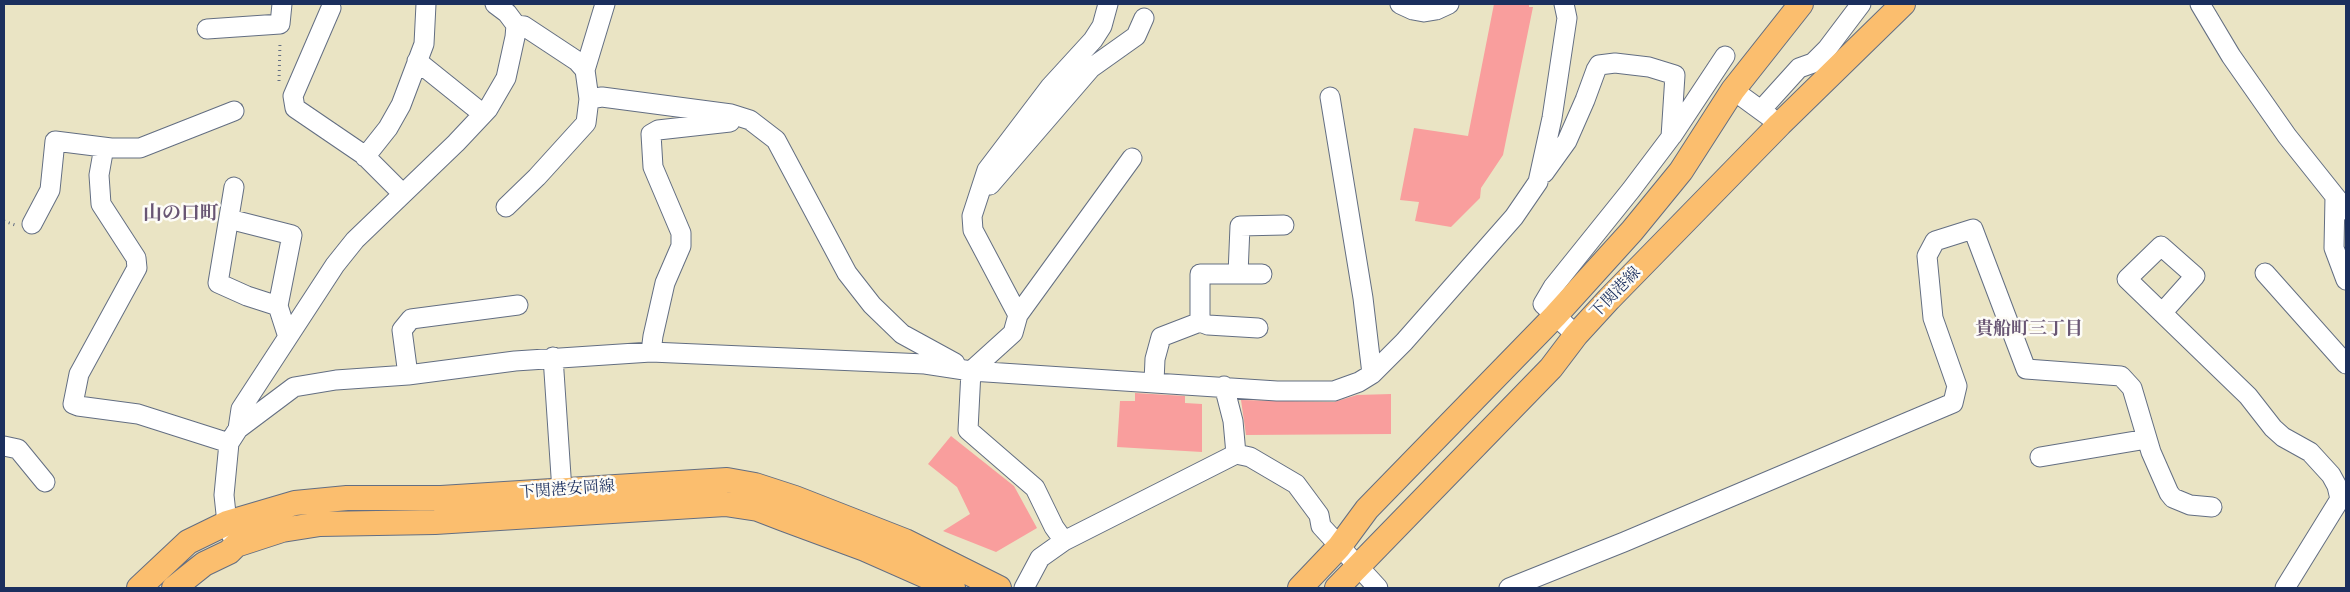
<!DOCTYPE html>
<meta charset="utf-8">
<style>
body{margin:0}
#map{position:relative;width:2350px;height:592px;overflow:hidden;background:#eae4c4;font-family:"IM FELL French Canon",serif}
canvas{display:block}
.frame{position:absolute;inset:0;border:5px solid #1b2f5e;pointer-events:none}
</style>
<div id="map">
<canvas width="2350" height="592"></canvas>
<div class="frame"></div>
</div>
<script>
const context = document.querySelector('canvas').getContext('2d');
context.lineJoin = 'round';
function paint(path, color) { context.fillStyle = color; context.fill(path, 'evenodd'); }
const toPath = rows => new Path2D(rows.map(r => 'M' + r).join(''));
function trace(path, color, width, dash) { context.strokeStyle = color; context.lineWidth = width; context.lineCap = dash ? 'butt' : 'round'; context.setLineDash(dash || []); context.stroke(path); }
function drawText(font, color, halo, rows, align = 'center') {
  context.font = font + ' "IM FELL French Canon","Noto Serif JP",serif'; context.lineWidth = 5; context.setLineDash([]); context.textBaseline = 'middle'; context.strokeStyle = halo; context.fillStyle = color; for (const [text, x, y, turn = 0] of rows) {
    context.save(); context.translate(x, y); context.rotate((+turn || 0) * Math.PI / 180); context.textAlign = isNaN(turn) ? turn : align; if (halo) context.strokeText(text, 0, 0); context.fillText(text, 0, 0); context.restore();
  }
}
const building = toPath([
 [1494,4,1529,4,1529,7,1533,7,1503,155,1481,188,1480,198,1451,227,1415,221,1419,202,1400,200,1414,128,1468,136],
 [1135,393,1185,396,1185,403,1202,404,1202,452,1117,447,1120,401,1135,401],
 [1391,394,1391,434,1246,435,1241,400,1334,402,1357,395],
 [951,436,1014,486,1037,528,996,552,943,531,970,514,957,487,928,464]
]);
const path = toPath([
 [279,81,280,42],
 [4,221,15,225]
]);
const minor = toPath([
 [1400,4,1413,10,1424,12,1436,10,1449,4],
 [2200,4,2231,56,2287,136,2346,210],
 [331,8,293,96,295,108,364,155,402,193],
 [516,25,524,26,577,61,585,70,589,99,602,97,731,114,750,120,776,140,847,273,872,305,902,334,955,363],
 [207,29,280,24,282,4],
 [417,61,483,114],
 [585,70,605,4],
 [1733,90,1770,117],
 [1330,97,1363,298,1372,374],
 [1761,110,1799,68,1813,63,1827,49,1861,4],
 [1672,136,1725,56],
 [104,147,99,175,101,204,136,258,137,268,79,374,73,404,78,406,138,414,229,443],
 [365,157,388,128,401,105,424,44,426,4],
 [1544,173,1567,141,1585,100,1596,70,1599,65,1615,63,1649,67,1675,75,1671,137,1631,190,1553,287,1543,304,1576,335],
 [990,185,1091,68,1136,36,1144,18],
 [234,187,218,283,247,296,278,306],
 [2335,197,2334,248,2346,280],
 [506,207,537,177,586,123,589,99],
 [229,219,292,235,278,306,288,337],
 [32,224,50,190,55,141,111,148,140,148,234,111],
 [2265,273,2346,364],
 [1238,274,1240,226,1284,225],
 [2162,313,2195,276,2161,246,2127,279,2248,396,2273,428,2283,437,2310,452,2331,475,2337,486,2340,499,2285,588],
 [1018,315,1132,158],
 [1200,322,1208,325,1258,328],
 [651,352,653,336,665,283,681,246,681,233,653,167,651,134,658,130,730,122],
 [553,357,562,491],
 [408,375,402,330,411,319,518,305],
 [1154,382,1155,359,1161,337,1200,322,1200,274,1262,274],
 [1224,386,1233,421,1236,454,1250,457,1296,484,1319,515,1321,526,1378,588],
 [238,429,241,409,335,265,355,240,456,143,488,109,506,78,515,37,516,25,507,13,495,4],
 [4,446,18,449,45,482],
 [2040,457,2147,439],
 [232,536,227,523,224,495,229,443,238,429,294,387,336,380,408,375,515,361,651,352,925,364,971,371,1277,391,1334,391,1359,382,1372,374,1404,342,1514,217,1538,182,1552,118,1567,18,1564,4],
 [1064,541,1054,527,1035,488,968,430,971,371,1013,333,1018,315,973,230,972,216,987,170,1050,87,1093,40,1102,26,1108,4],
 [1024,588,1040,558,1064,541,1236,454],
 [1509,588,1624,542,1953,403,1957,386,1933,318,1927,256,1935,241,1973,229,2026,369,2121,376,2132,388,2151,452,2169,493,2173,498,2190,505,2212,507]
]);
const major = toPath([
 [139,588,188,542,227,523,295,503,347,498,441,498,727,480,755,485,795,498,905,541,999,588],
 [174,588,204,564,229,552,236,545,282,530,320,524,435,522,725,504,758,509,784,519,865,549,953,588],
 [1300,588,1339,547,1367,509,1555,316,1632,231,1681,171,1733,90,1801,4],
 [1337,588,1551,368,1576,335,1609,299,1780,124,1903,4]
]);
const streetNames = [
 ["下関港線",1616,293,-46],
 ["下関港安岡線",567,490,-4]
];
const neighbourhoodNames = [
 ["貴船町三丁目",2029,330]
];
const quarterNames = [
 ["山の口町",181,214]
];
paint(building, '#f99e9d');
trace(minor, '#636e82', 21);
trace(major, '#636e82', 26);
trace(path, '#636e82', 3, [1, 4]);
trace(minor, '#fff', 19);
trace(major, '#fbbe6e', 24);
drawText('16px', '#1b2f5e', '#fdfcf7', streetNames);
drawText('bold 18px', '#695674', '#fdfcf7', neighbourhoodNames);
drawText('bold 19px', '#695674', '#fdfcf7', quarterNames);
</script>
